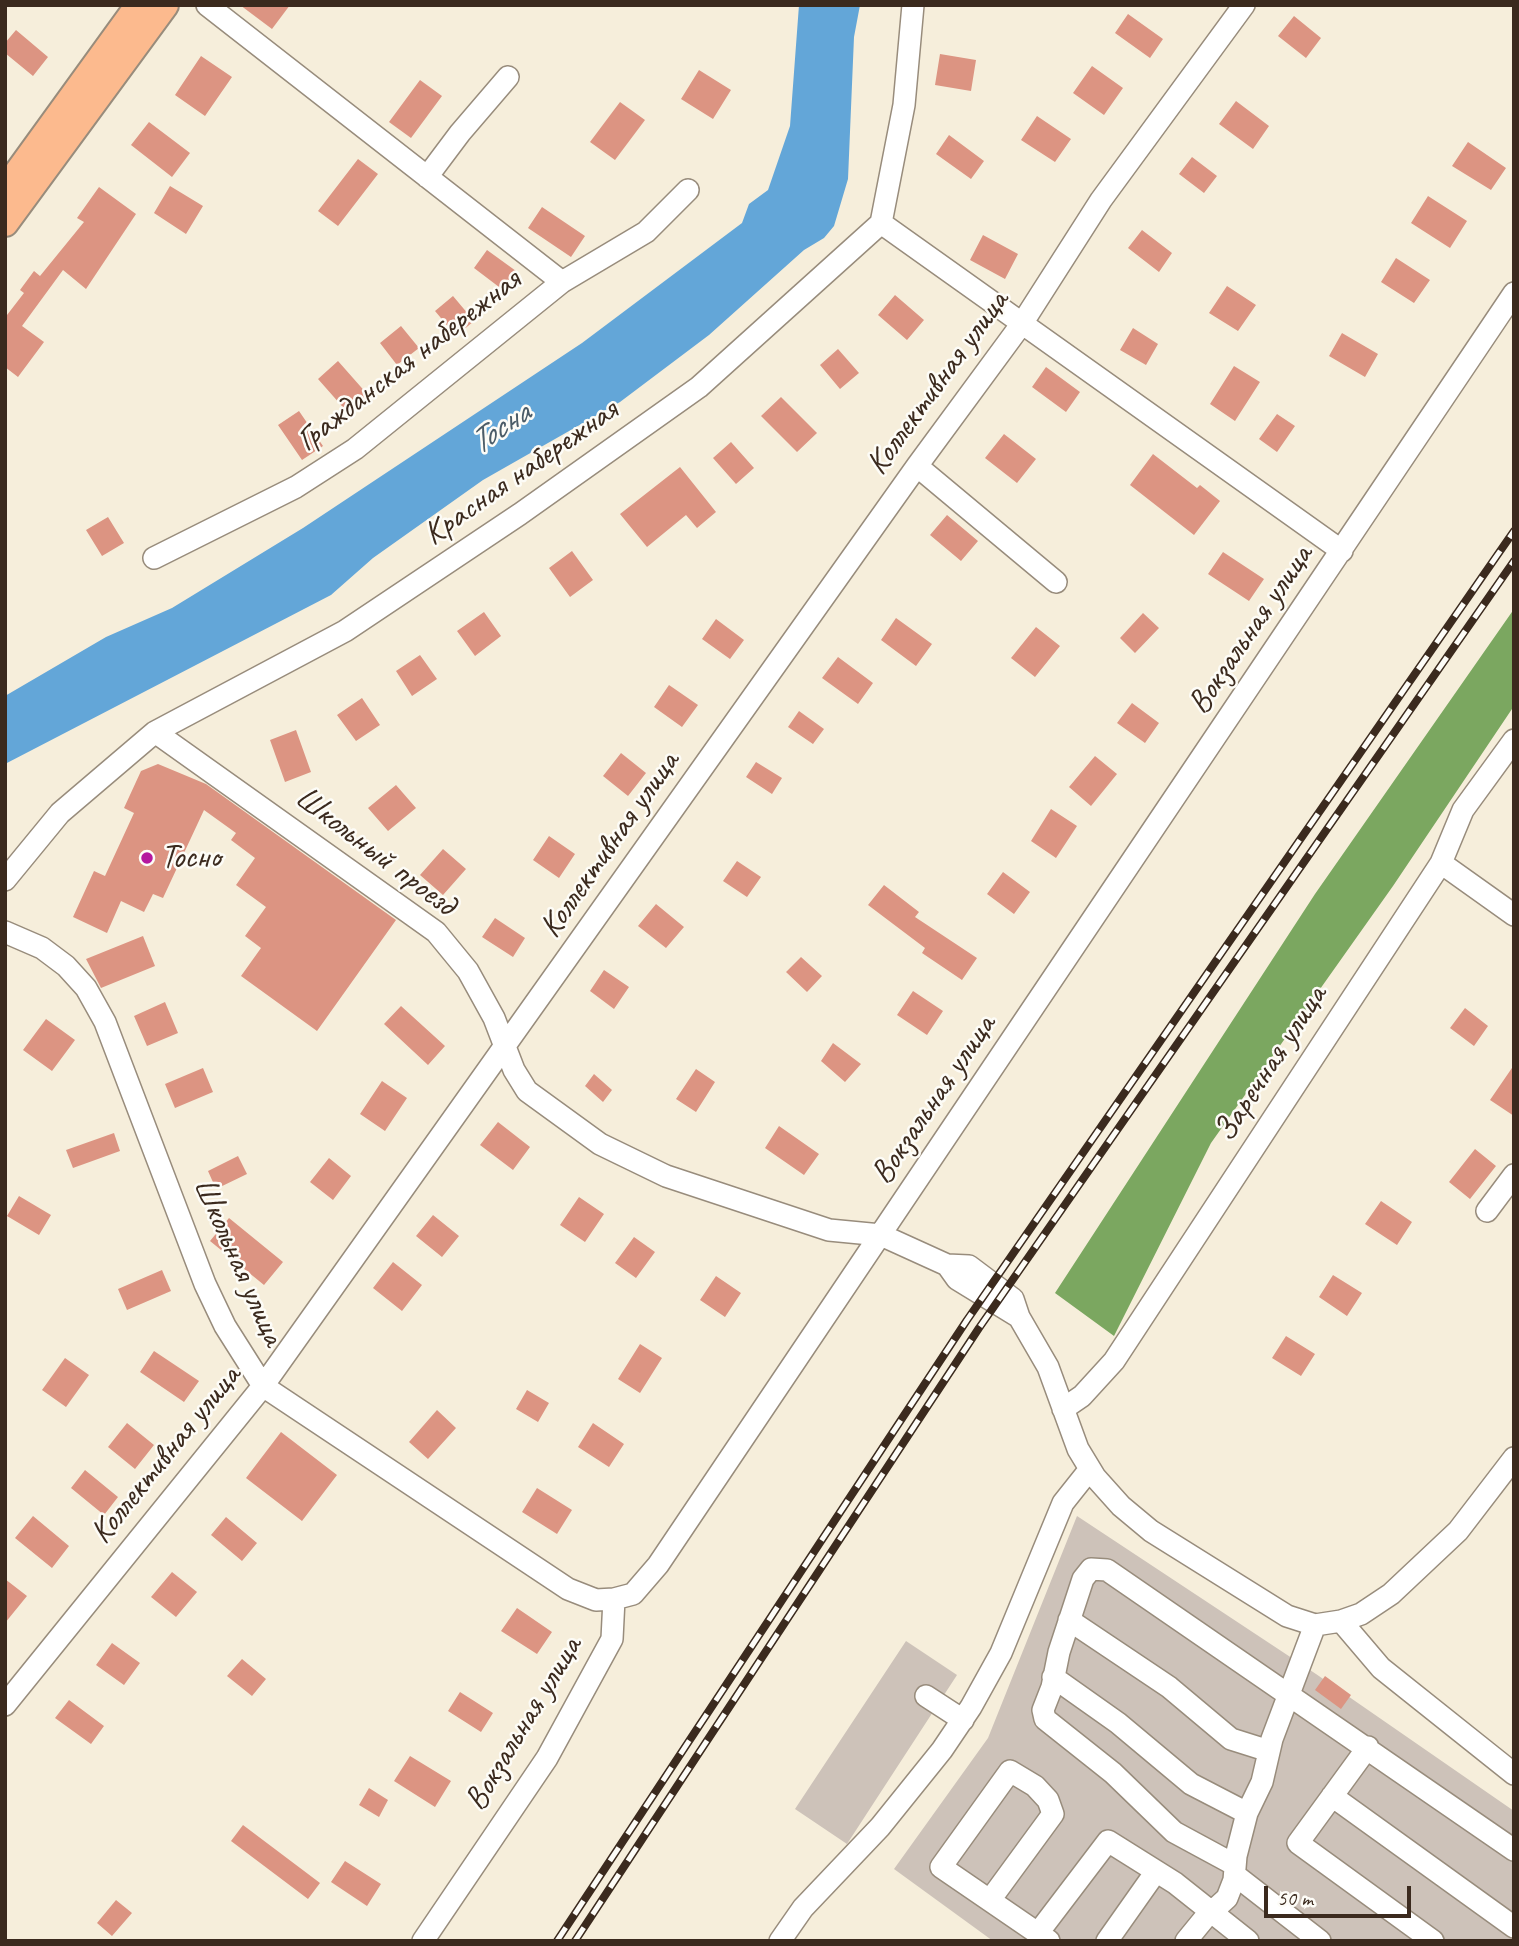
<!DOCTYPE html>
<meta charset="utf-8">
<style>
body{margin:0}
#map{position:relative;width:1519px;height:1946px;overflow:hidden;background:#f6eedb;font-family:Caveat,sans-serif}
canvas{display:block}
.frame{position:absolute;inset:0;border:7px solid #3b2a1e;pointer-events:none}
.scale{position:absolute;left:1264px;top:1886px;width:147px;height:32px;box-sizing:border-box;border:4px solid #3b2a1e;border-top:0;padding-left:9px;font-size:21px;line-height:24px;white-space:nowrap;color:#3b2a1e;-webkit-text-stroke:5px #fdfcf7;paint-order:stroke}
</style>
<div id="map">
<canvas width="1519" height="1946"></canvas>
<div class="frame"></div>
<div class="scale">50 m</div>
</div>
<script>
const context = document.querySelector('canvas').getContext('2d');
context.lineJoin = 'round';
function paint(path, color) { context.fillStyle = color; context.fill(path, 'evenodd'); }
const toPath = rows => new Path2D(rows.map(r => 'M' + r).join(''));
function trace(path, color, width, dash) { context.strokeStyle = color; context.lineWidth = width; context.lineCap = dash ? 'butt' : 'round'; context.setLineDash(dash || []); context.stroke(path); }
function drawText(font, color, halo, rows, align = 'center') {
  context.font = font + ' Caveat,sans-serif'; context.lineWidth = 5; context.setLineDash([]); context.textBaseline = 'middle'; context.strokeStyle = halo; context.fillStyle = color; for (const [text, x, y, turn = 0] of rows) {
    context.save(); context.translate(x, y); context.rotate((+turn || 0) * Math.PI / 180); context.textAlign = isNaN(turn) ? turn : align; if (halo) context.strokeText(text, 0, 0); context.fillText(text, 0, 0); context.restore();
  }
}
const industrial = toPath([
 [1077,1516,1316,1674,1514,1811,1514,1941,993,1941,894,1869,988,1738],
 [906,1641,957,1675,847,1844,795,1809]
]);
const forest = toPath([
 [1514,609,1514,706,1393,886,1211,1143,1114,1336,1055,1293,1315,894]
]);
const water = toPath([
 [799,5,860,5,854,37,848,179,834,226,824,238,804,250,709,335,620,402,483,480,373,558,331,595,5,764,5,696,106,637,172,608,303,528,582,343,742,223,749,204,768,190,790,126]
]);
const building = toPath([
 [240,5,290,5,272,29],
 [1128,14,1163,39,1150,58,1115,33],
 [1294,16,1321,38,1306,58,1278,36],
 [16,30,48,57,33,76,5,53,5,43],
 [940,54,976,60,971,91,935,85],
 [201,56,232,77,205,116,175,95],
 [1092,66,1123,88,1104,115,1073,93],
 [699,70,731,90,713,119,681,99],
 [420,80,442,96,411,138,389,122],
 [1236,101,1269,126,1253,149,1219,124],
 [620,102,645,120,615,160,590,142],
 [1037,116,1071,139,1055,162,1021,140],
 [149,122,190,153,172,177,131,145],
 [949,135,984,161,971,179,936,154],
 [1468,142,1506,168,1491,190,1452,166],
 [1192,157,1217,176,1204,193,1179,174],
 [358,159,378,174,338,226,318,211],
 [170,186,203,206,186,234,154,213],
 [99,187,136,214,86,289,63,270,22,326,44,342,18,377,5,367,5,313,7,315,24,293,20,290,34,271,40,276,84,222,77,218],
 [1428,196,1467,221,1450,248,1411,223],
 [542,207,585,236,571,257,528,228],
 [1142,230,1172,253,1159,272,1128,248],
 [983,235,1018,254,1005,279,970,260],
 [487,250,516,271,503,290,474,268],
 [1396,258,1430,280,1414,303,1381,282],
 [1227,286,1256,305,1238,331,1209,313],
 [895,295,924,320,907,340,878,315],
 [453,296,474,321,456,336,435,311],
 [401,326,419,348,397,365,380,343],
 [1133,328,1158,344,1146,365,1120,350],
 [1342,333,1378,354,1365,377,1329,356],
 [838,349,859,373,840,389,820,365],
 [338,361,368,395,348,413,318,379],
 [1234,366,1260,382,1235,421,1210,404],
 [1046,367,1080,392,1066,412,1032,387],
 [781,397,817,433,797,452,761,416],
 [299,411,323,446,302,460,278,425],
 [1277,414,1295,426,1277,452,1259,439],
 [1004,434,1036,459,1017,483,985,458],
 [731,442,754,468,736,484,713,458],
 [1153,454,1197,488,1200,485,1220,501,1194,535,1130,485],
 [680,467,716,512,697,528,686,515,647,547,620,514],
 [947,515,978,541,961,561,930,535],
 [108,517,124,543,102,556,86,530],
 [572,551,593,580,570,597,549,568],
 [1223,552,1264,579,1249,601,1208,574],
 [484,612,501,636,475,656,457,631],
 [1143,613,1159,628,1135,653,1120,638],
 [896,618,932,644,916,666,881,640],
 [716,619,744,640,730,659,702,639],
 [1036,627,1060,646,1035,677,1011,658],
 [420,655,437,679,412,696,396,671],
 [838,657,873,683,858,704,822,678],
 [669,685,698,705,682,727,654,707],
 [362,698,380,725,356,741,337,715],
 [1132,703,1159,723,1145,743,1117,723],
 [799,711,824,729,813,744,788,727],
 [296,730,311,772,285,782,270,740],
 [621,753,646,773,628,796,603,776],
 [1095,756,1117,774,1091,806,1069,787],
 [756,762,782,778,772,794,746,777],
 [158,764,206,784,396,920,317,1031,241,976,261,948,245,936,266,907,236,885,255,858,231,840,236,833,204,810,163,898,153,894,144,912,121,901,107,933,73,917,94,871,105,876,134,813,124,808,141,771],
 [396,785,416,808,388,831,368,808],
 [1051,809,1077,826,1056,858,1031,841],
 [549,836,575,854,559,878,533,860],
 [443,849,466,869,443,895,420,875],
 [737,861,761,877,747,897,723,881],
 [1003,872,1030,892,1014,914,987,894],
 [884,885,919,912,915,917,977,958,962,980,922,953,925,948,868,905],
 [656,904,684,927,666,948,638,926],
 [495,918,525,938,513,957,482,937],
 [143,936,155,966,101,988,86,959],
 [801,957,822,976,807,992,786,972],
 [604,970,629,987,614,1009,590,991],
 [913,991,943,1011,927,1035,897,1015],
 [165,1002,178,1033,147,1046,134,1016],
 [401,1006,445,1046,428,1065,384,1024],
 [1465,1008,1488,1026,1474,1046,1450,1028],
 [46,1019,75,1040,52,1071,23,1050],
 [833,1043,861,1064,845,1082,821,1061],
 [1514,1065,1514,1116,1490,1100],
 [203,1068,213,1092,175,1108,165,1084],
 [696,1069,715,1082,696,1112,676,1099],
 [594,1074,612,1090,603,1102,585,1086],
 [382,1081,407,1098,385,1131,360,1114],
 [498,1122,530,1147,513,1170,480,1145],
 [779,1126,819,1154,804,1175,765,1148],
 [114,1133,120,1151,73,1168,66,1150],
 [1475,1149,1496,1166,1470,1199,1449,1182],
 [238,1156,247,1174,216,1189,208,1171],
 [329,1158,351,1176,333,1200,310,1182],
 [19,1196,51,1215,39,1235,7,1216],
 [579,1197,604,1214,585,1242,560,1225],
 [1381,1201,1412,1222,1397,1245,1365,1224],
 [433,1215,459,1236,442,1257,416,1236],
 [229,1218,283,1262,264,1285,210,1241],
 [634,1237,655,1252,636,1278,615,1263],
 [393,1262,422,1285,402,1311,373,1288],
 [162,1270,171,1291,127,1310,118,1289],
 [1333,1275,1362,1293,1347,1316,1319,1297],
 [716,1276,741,1293,725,1317,700,1300],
 [1286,1336,1315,1354,1301,1376,1272,1358],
 [640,1344,662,1358,640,1393,618,1379],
 [154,1351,199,1381,184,1402,140,1372],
 [65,1358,89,1375,66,1407,42,1390],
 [527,1390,549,1403,538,1422,516,1409],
 [437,1410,456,1428,428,1459,409,1442],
 [127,1423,154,1445,135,1469,108,1447],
 [593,1423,624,1444,609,1467,578,1447],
 [281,1432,337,1475,302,1521,246,1478],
 [85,1470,118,1497,104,1515,71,1488],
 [537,1488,572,1510,557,1534,522,1512],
 [33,1516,69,1546,52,1568,15,1538],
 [226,1517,257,1543,242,1561,211,1535],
 [172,1572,197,1592,176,1617,151,1597],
 [5,1579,27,1596,5,1623],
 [517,1608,552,1632,537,1654,501,1631],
 [112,1643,140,1663,124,1685,96,1665],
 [242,1659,266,1679,252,1696,227,1676],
 [1325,1676,1351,1695,1341,1709,1315,1690],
 [460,1692,493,1713,481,1732,448,1711],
 [69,1700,104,1726,91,1744,55,1718],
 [410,1756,451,1781,435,1807,394,1781],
 [369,1788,388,1800,379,1817,359,1805],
 [243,1825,320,1883,308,1899,231,1841],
 [345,1861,381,1884,367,1906,331,1882],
 [116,1900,132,1913,112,1936,97,1923]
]);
const minor = toPath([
 [207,5,562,282],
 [427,177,460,133,508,77],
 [881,223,1342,551],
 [917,466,1056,582],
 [154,558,296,487,355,449,562,282,646,232,688,190],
 [155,732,436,932,468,971,494,1018,514,1070,527,1091,600,1144,666,1176,829,1230,881,1235,947,1265,969,1266,1013,1299,1019,1317,1048,1367,1078,1449,1095,1477,1121,1506,1151,1531,1287,1616,1315,1625,1341,1621,1361,1614,1391,1594,1458,1531,1514,1458],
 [1441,863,1514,915],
 [5,880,60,813,155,732,345,631,520,514,699,387,881,223,904,105,913,5],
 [5,932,42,948,66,966,86,988,105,1022,205,1284,225,1326,263,1386,568,1589,596,1600,614,1599,633,1594,658,1565,1514,293],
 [1487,1211,1514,1175],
 [947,1265,957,1279,1019,1317],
 [1063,1409,1082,1396,1114,1361,1441,863,1463,810,1514,740],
 [1069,1620,1169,1687,1231,1739,1269,1751],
 [1341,1621,1381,1668,1514,1774],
 [1053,1677,1118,1723,1191,1784,1247,1813],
 [926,1696,963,1720],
 [5,1705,263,1386,917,466,1023,322,1101,200,1244,5],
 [1368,1747,1298,1843,1433,1941],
 [1332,1796,1514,1927],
 [1235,1865,1174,1832,1113,1773,1045,1719,1043,1710,1052,1687,1059,1652,1083,1579,1091,1569,1107,1570,1514,1850],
 [1235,1875,1320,1941],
 [990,1900,1053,1814,1048,1800,1035,1786,1010,1771,941,1867,1049,1941],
 [1038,1933,1108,1841,1175,1883,1248,1941],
 [423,1941,547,1758,612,1639,614,1599],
 [780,1941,803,1908,880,1827,942,1750,971,1707,1001,1653,1063,1503,1090,1469],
 [1107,1941,1155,1873],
 [1186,1941,1204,1919,1227,1898,1234,1880,1236,1856,1247,1813,1262,1782,1272,1739,1315,1625]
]);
const major = toPath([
 [5,190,139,5],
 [5,223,165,5]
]);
const rail = toPath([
 [557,1941,967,1320,1514,531],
 [575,1941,979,1328,1514,561]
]);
const markers = [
 [147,858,7,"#b5179e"]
];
const streetNames = [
 ["Гражданская набережная",409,361,-38],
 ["Коллективная улица",938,383,-54],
 ["Красная набережная",521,473,-35],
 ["Вокзальная улица",1251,630,-56],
 ["Коллективная улица",610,845,-55],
 ["Школьный проезд",375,852,37],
 ["Заречная улица",1271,1064,-57],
 ["Вокзальная улица",934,1100,-56],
 ["Школьная улица",238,1262,66],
 ["Коллективная улица",166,1455,-51],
 ["Вокзальная улица",524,1724,-59]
];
const poiNames = [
 ["Тосно",161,858]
];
const waterNames = [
 ["Тосна",500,429,-34]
];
paint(industrial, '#cdc2b9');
paint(forest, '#7ba760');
paint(water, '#63a6d8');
paint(building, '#dc9482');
trace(minor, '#988c7c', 24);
trace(major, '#988c7c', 30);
trace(minor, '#fff', 21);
trace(major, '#fcba8e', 26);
trace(rail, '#3b2a1e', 8);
trace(rail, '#fdfcf7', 5, [16]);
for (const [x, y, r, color] of markers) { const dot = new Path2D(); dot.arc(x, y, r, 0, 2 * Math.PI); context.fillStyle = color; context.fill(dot); trace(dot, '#fdfcf7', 2.5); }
drawText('33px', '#3b2a1e', '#fdfcf7', streetNames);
drawText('33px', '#3b2a1e', '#fdfcf7', poiNames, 'left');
drawText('italic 35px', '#4b5c68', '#fdfcf7', waterNames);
</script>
